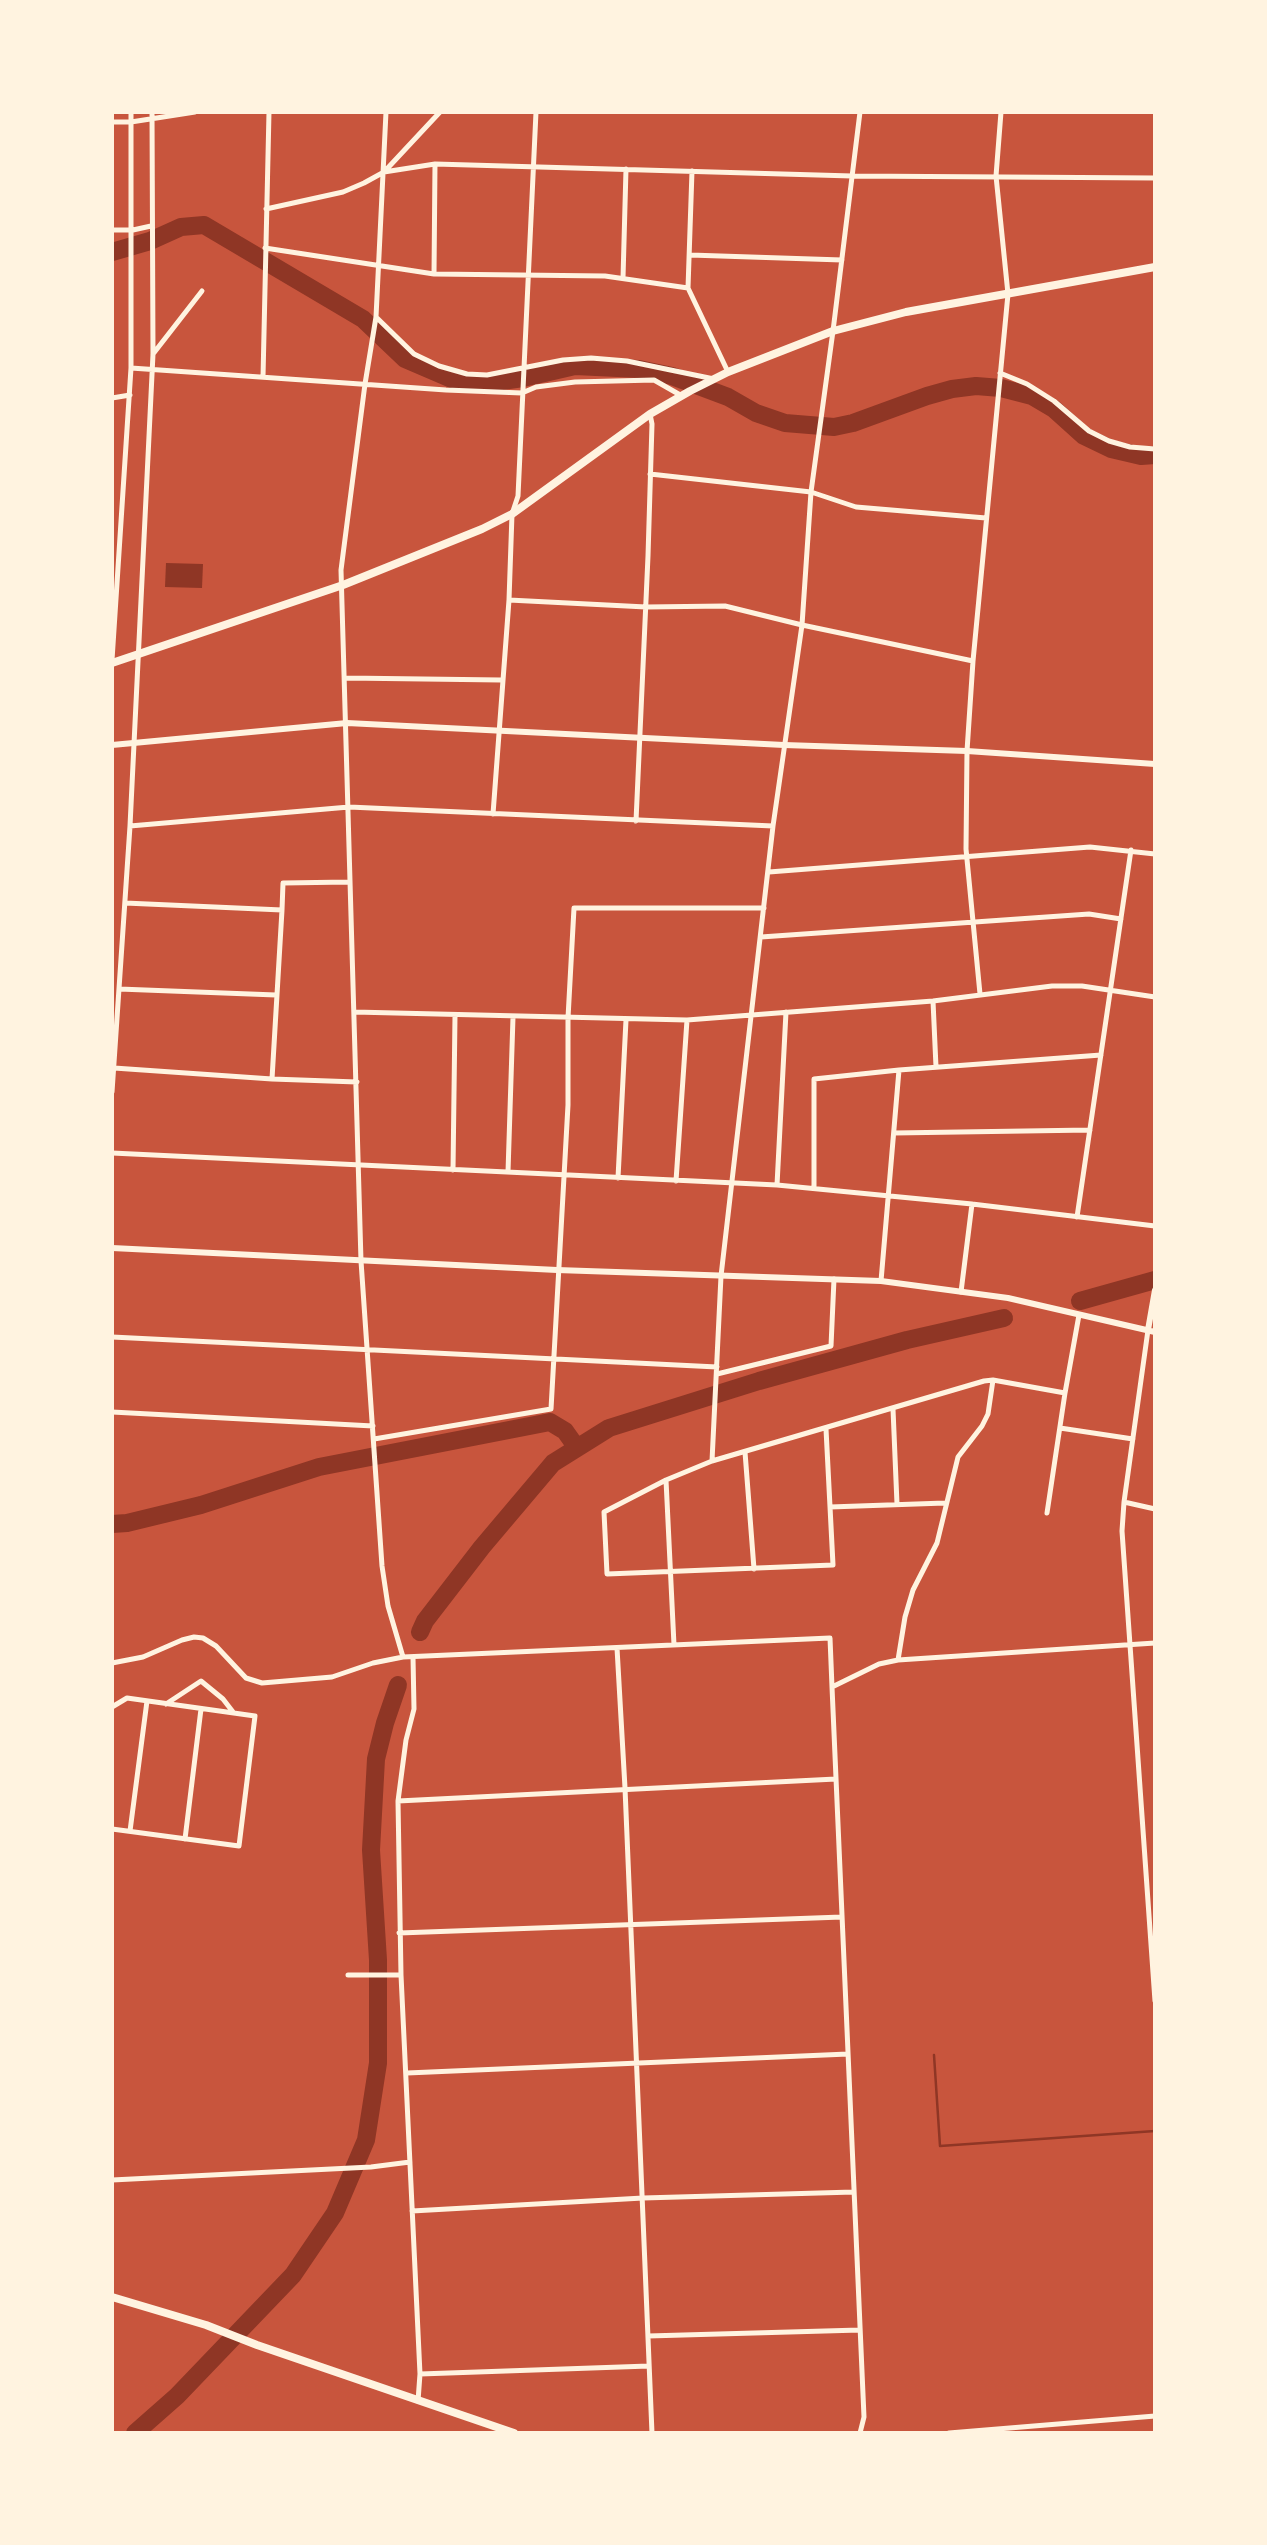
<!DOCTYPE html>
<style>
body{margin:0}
#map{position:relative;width:1267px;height:2545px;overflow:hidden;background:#c8553d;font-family:"Playfair Display",serif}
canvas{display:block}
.frame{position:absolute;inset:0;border:114px solid #fff3e0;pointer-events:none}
</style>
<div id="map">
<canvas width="1267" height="2545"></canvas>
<div class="frame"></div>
</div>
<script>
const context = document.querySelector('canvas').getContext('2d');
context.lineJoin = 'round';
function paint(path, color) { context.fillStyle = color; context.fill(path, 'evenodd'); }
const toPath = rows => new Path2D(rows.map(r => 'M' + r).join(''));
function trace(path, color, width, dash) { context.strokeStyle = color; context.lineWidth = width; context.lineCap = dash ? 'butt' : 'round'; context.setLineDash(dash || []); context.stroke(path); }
const water = toPath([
 [166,563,203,564,202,588,165,587]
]);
const stream = toPath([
 [934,2055,940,2146,1155,2131]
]);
const river = toPath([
 [112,252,150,241,181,227,204,225,363,319,405,359,454,380,488,383,523,378,575,366,639,369,672,376,728,397,756,413,785,423,834,427,853,423,927,396,952,389,976,386,1001,388,1032,396,1054,409,1084,436,1111,449,1141,456,1155,455],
 [1080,1301,1155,1280],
 [112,1524,127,1523,201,1505,319,1467,550,1422,565,1431,577,1448],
 [420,1632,425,1621,482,1547,553,1463,609,1428,759,1381,907,1340,1004,1318],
 [135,2433,177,2396,293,2275,335,2213,366,2140,378,2063,378,1960,371,1850,376,1759,385,1723,398,1685]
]);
const minor = toPath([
 [386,112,376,317,365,384,341,570,361,1261,382,1566,388,1606,403,1657],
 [112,122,131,122,195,112],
 [692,171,688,288,728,372],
 [384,172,435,164,852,176,1155,178],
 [266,209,343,192,364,183,384,172,440,112],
 [112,230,133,230,151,226],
 [265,248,434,274,605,276,688,288],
 [690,255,842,260],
 [434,274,435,164],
 [623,278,626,169],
 [376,317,414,354,439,366,467,374,487,375,563,360,591,358,627,361,714,379],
 [153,354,202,291],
 [131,368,446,390,522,393,536,387,575,382,654,380,682,396],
 [1000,373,1027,384,1054,401,1089,431,1109,441,1130,447,1155,449],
 [263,377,269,112],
 [112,398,130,395],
 [650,474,811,492,856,507,986,518],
 [509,600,646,607,725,606,802,625,973,661],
 [112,660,131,368,131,112],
 [346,678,501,680],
 [493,814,509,600,512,514,518,496,536,112],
 [636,821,648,556,652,424,650,414],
 [130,826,349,807,773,826],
 [769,872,1090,847,1155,854],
 [125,903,282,910,283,883,349,882],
 [761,937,1089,914,1121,919],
 [119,989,276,995],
 [980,994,966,849,967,751,973,661,1008,294,996,176,1001,112],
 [933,1001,936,1067],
 [354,1012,687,1020,933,1001,1052,986,1082,986,1155,997],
 [114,1068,272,1079,357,1082],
 [272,1079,282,910],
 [112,1092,130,826,153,354,152,112],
 [894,1133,1090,1130],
 [112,1153,777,1185,972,1204,1155,1226],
 [453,1170,455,1016],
 [508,1172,513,1017],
 [618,1178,626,1020],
 [676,1181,687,1020],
 [777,1185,786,1012],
 [814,1188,814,1079,899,1070],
 [1077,1217,1131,850],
 [881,1281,899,1070,1101,1055],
 [961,1292,972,1204],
 [1148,1330,1124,1502,1122,1531,1155,2001],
 [112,1337,717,1367],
 [717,1374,831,1346,834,1279],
 [893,1409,897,1504],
 [112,1412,373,1426],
 [1060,1428,1133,1439],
 [826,1429,833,1565,607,1574,604,1512,666,1480,712,1461,984,1381,993,1380,1065,1393,1079,1315],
 [374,1439,551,1409,568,1105,568,1018,574,908,764,908],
 [745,1452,754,1569],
 [712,1461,721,1276,773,826,802,625,811,492,833,331,860,112],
 [666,1480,674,1645],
 [1124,1502,1155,1509],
 [830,1507,945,1503],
 [1047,1513,1065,1393],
 [617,1648,625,1788,652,2433],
 [413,1657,414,1709,406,1740,398,1801,401,1975,420,2374,418,2401],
 [898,1660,905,1617,913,1590,937,1543,958,1457,982,1426,988,1414,993,1380],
 [112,1663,143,1657,182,1640,194,1637,203,1638,216,1646,246,1678,262,1683,332,1677,373,1663,403,1657,830,1638,832,1687],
 [166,1704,201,1681,223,1699,233,1712],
 [112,1707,127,1698,255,1716,239,1846,112,1829],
 [398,1801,836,1779],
 [130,1831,147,1701],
 [185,1839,201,1709],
 [399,1933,842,1917],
 [348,1975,401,1975],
 [407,2073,848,2054],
 [112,2180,371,2167,410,2162],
 [412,2211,643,2198,854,2192],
 [648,2336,860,2330],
 [420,2374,649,2366],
 [860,2433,864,2417,832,1687,879,1664,898,1660,1155,1643],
 [949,2433,1155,2416]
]);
const tertiary = toPath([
 [112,745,347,723,784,745,967,751,1155,764],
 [112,1248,557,1270,881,1281,1008,1298,1155,1332],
 [1148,1330,1155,1290]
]);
const primary = toPath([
 [112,663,343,585,482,529,512,514,650,414,690,391,728,372,833,331,906,312,1155,267]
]);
const trunk = toPath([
 [112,2297,206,2325,257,2345,514,2433]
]);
paint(water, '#8f3625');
trace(stream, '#8f3625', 2.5);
trace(river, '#8f3625', 18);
trace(minor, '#fff3e0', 5);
trace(tertiary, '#fff3e0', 6);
trace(primary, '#fff3e0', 8);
trace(trunk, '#fff3e0', 8);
</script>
